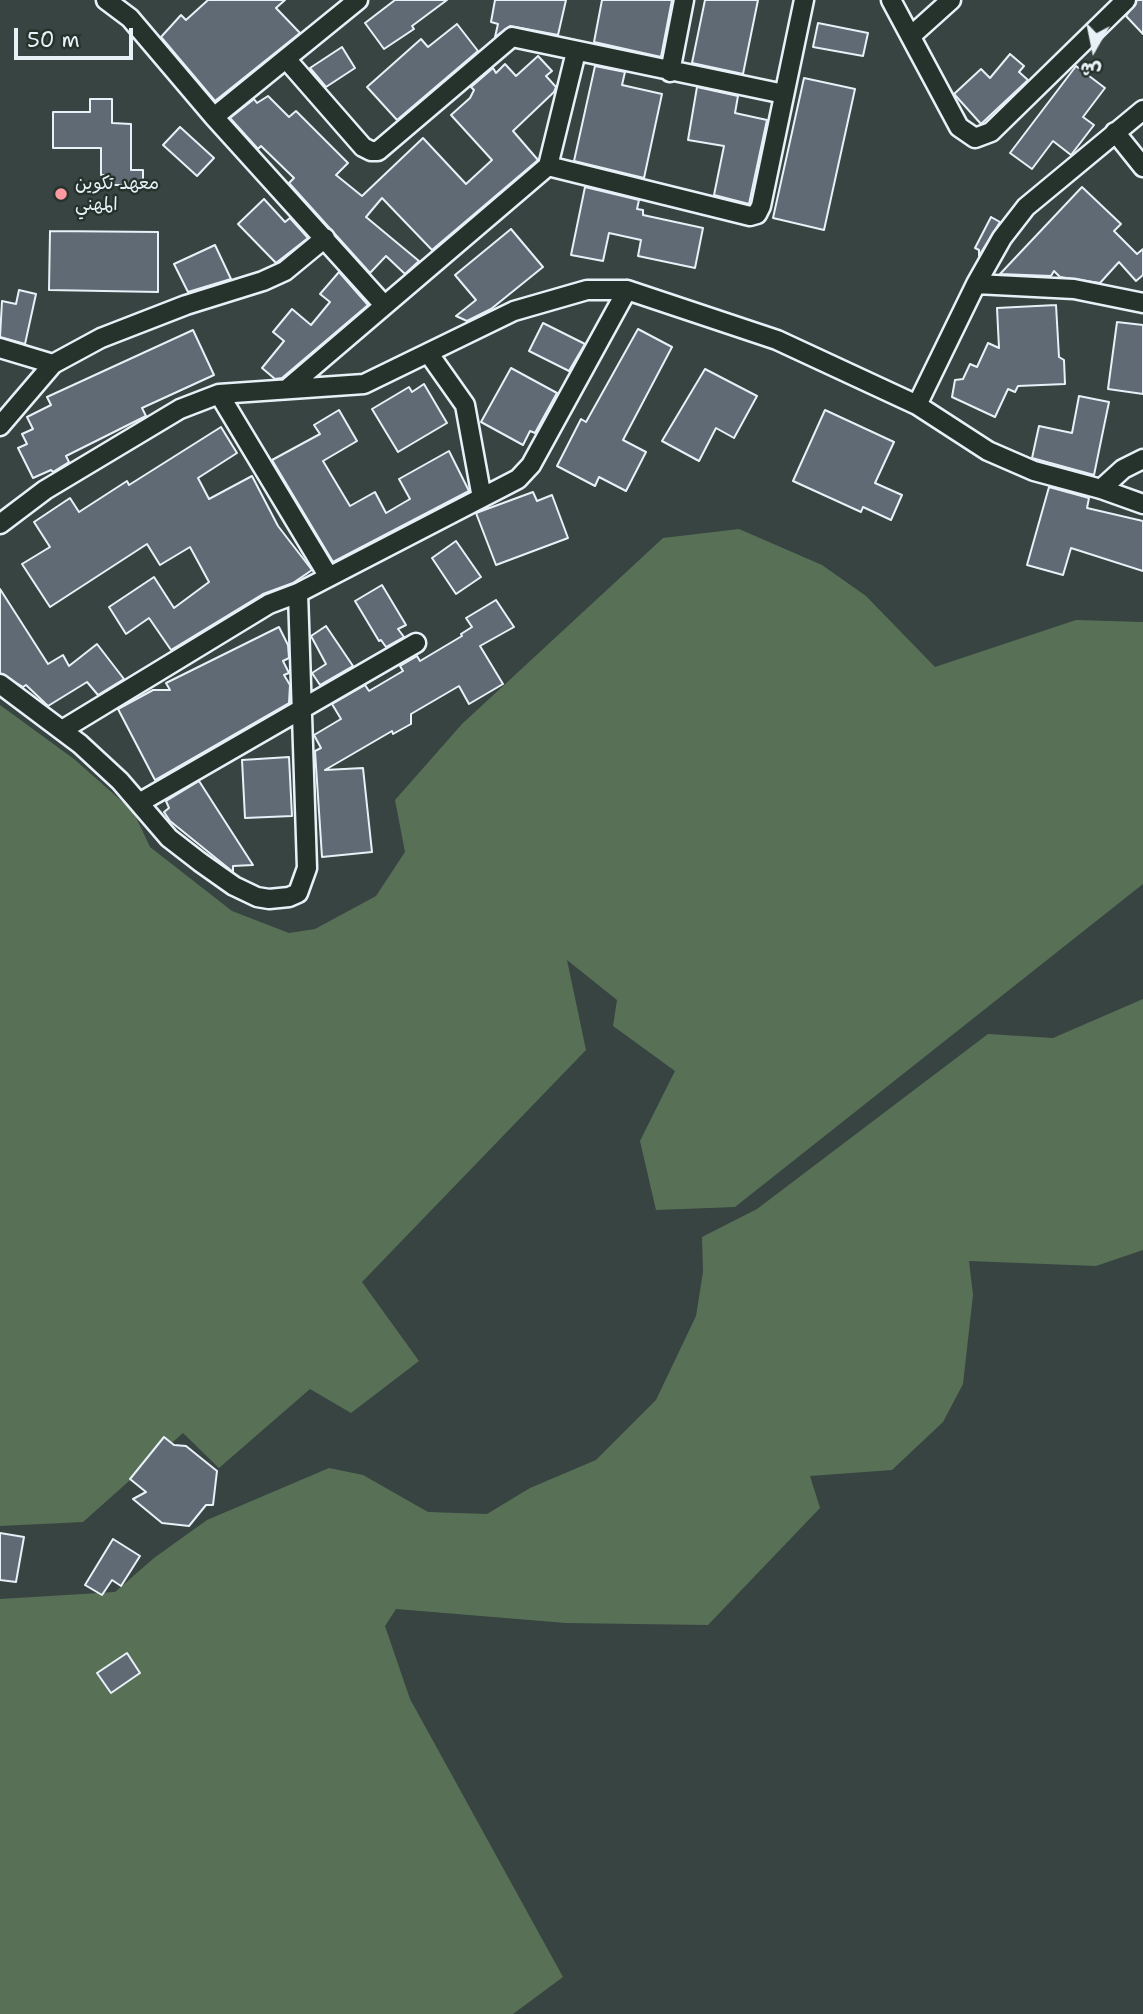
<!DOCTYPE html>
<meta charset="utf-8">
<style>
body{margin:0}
#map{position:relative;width:1143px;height:2014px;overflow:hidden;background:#374442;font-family:"Shantell Sans","Playpen Sans Arabic",sans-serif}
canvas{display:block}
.north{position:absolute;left:1059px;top:14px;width:70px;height:70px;-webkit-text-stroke:5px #26332d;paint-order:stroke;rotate:189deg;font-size:19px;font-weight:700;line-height:28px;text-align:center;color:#e8f1f8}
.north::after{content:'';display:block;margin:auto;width:24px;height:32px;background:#e8f1f8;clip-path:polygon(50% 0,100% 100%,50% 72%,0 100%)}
.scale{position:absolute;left:14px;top:28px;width:119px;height:32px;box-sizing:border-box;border:4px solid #e8f1f8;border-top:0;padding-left:9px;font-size:21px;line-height:24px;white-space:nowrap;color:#e8f1f8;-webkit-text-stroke:5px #26332d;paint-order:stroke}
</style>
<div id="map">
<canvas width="1143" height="2014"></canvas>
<div class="north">ش</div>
<div class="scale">50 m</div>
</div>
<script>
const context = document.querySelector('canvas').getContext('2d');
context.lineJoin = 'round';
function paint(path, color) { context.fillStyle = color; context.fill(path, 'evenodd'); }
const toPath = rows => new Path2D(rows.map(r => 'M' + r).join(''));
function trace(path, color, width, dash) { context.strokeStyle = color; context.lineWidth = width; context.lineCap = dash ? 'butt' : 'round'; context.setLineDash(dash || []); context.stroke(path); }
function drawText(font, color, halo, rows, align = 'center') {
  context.font = font + ' "Shantell Sans","Playpen Sans Arabic",sans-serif'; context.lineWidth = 5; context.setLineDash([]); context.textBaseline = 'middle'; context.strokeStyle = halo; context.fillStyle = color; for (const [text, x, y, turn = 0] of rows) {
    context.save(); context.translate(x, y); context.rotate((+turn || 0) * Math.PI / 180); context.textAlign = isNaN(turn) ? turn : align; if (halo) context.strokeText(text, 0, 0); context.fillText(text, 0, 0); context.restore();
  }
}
const green = toPath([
 [739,529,822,565,866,596,935,667,1076,620,1143,622,1143,884,735,1207,656,1210,640,1141,675,1071,613,1026,617,1000,567,960,586,1050,362,1282,419,1361,351,1413,310,1389,219,1468,183,1433,83,1522,0,1526,0,705,74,759,133,811,150,847,232,911,289,933,315,929,376,896,405,852,395,800,462,724,663,538],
 [1143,999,1143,1250,1096,1266,969,1261,973,1295,963,1384,943,1422,892,1470,810,1476,820,1508,708,1625,566,1623,396,1609,385,1626,410,1699,563,1977,513,2014,0,2014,0,1599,115,1592,154,1558,207,1520,329,1468,363,1475,428,1512,487,1514,530,1488,596,1460,656,1400,696,1316,703,1272,702,1237,757,1209,988,1034,1053,1038]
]);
const building = toPath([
 [208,0,285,0,276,8,300,33,215,101,161,37,181,15,186,20,208,0],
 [395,0,447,0,412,26,414,29,384,49,365,23,395,0],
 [495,0,566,0,558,35,510,26,495,37,498,24,491,22,495,0],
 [602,0,672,0,661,57,594,42,602,0],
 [705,0,758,0,743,74,692,63,705,0],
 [1137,0,1143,0,1143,34,1126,16,1137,0],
 [818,23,868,33,863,56,813,47,818,23],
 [457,24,478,51,397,120,367,87,421,39,428,47,457,24],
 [342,47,355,68,326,87,310,68,342,47],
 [1010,54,1024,66,1019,72,1028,80,981,124,954,94,981,69,990,78,1010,54],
 [538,56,552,71,546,76,556,87,554,92,513,131,538,160,432,250,382,198,366,217,419,261,405,274,386,256,370,273,289,183,294,178,261,146,258,149,230,118,254,99,257,103,268,96,289,117,296,111,348,163,336,175,362,196,423,138,466,184,492,160,451,115,470,98,474,90,471,87,493,68,496,73,505,64,516,76,538,56],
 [595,66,625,72,622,85,662,94,644,178,574,161,595,66],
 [1076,66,1105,88,1083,117,1094,125,1071,155,1053,141,1032,169,1010,153,1076,66],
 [804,78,855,89,824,230,773,218,804,78],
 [697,87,738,96,735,113,767,120,749,204,714,195,724,146,688,140,697,87],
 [90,99,112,99,112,123,131,124,131,170,143,170,143,185,111,185,111,175,101,175,101,148,53,148,53,112,90,112,90,99],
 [180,127,214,158,197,176,163,145,180,127],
 [585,187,639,200,637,209,643,210,643,215,703,228,695,268,638,256,641,240,609,233,603,261,571,255,585,187],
 [1082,187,1121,224,1114,231,1137,254,1143,249,1143,275,1136,281,1119,262,1100,283,1060,277,1054,271,1051,276,1000,274,1082,187],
 [264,199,285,222,290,218,308,238,276,263,238,224,264,199],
 [991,217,1000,222,979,256,979,250,975,248,991,217],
 [511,229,543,267,491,309,467,321,456,316,476,300,455,275,511,229],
 [50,231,158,232,158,292,49,290,50,231],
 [215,245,231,279,188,292,174,264,215,245],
 [339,272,368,305,282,378,275,379,262,368,284,341,273,332,292,309,311,325,330,302,320,294,339,272],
 [19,290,36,294,25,344,0,337,2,301,16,304,19,290],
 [1056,305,1059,357,1064,360,1065,384,1018,386,1015,392,1008,389,995,417,952,397,955,380,963,379,970,364,977,367,988,343,999,348,997,308,1056,305],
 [1117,322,1143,325,1143,394,1108,389,1117,322],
 [543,323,585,344,569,371,529,351,543,323],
 [638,329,672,347,623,440,646,452,626,491,599,477,595,486,557,466,581,419,586,422,638,329],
 [193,330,214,375,142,408,146,416,66,456,69,462,53,472,51,470,33,478,18,448,27,444,22,434,33,429,27,417,51,405,47,397,193,330],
 [511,368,557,393,535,433,530,431,523,445,481,422,511,368],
 [705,369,757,396,734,438,716,428,699,461,662,441,705,369],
 [424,384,447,423,398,452,372,409,409,387,412,392,424,384],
 [1079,396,1109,402,1094,475,1032,458,1039,426,1072,433,1079,396],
 [339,410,357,441,323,461,350,506,375,492,386,513,410,499,399,479,449,451,469,491,333,562,272,460,320,434,314,425,339,410],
 [825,410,894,442,875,483,902,495,891,520,863,507,861,512,793,481,825,410],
 [221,427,237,453,198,478,209,499,252,476,278,526,312,570,293,583,263,594,171,650,149,618,126,634,109,607,154,577,174,608,209,582,190,547,160,565,147,544,50,607,22,564,50,547,34,522,70,498,79,512,127,481,129,485,221,427],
 [1049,487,1089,498,1087,508,1143,521,1143,571,1071,548,1063,575,1027,565,1049,487],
 [533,492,537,501,552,495,568,538,496,565,476,513,533,492],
 [456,541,481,577,456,594,432,558,456,541],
 [382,585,406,625,398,629,404,637,386,647,381,640,379,641,355,601,382,585],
 [0,589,48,664,63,655,69,666,97,644,124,679,98,695,87,682,48,706,26,685,23,687,0,673,0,589],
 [496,600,514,627,480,646,503,684,469,704,459,686,411,714,411,724,393,734,392,731,325,770,363,768,372,852,322,857,315,751,321,748,314,735,341,719,332,704,365,685,369,691,403,671,400,666,417,656,420,661,462,636,461,634,472,627,466,618,496,600],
 [326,626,353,666,320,685,312,673,326,664,311,636,326,626],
 [279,627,288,645,289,658,283,661,289,673,284,675,290,685,289,703,155,780,118,709,153,690,170,690,166,683,279,627],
 [289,757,292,816,245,818,242,760,289,757],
 [199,781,253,865,233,866,233,872,170,821,164,812,169,808,166,801,199,781],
 [164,1437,174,1445,186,1446,217,1471,213,1505,206,1505,189,1526,162,1523,133,1499,146,1492,130,1479,164,1437],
 [0,1533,24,1537,16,1582,0,1580,0,1533],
 [113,1539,140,1556,121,1586,112,1580,102,1595,85,1585,113,1539],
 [127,1653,140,1673,111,1693,97,1673,127,1653]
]);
const minor = toPath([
 [106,0,130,18,214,117,384,305],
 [891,0,959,127,975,138,991,132,1126,0],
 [911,36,951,0],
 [576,52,548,166,750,216,757,214,761,206,804,0],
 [287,60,363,147,371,151,378,151,512,37,784,94],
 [670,72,684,0],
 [214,117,358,0],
 [1115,132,1143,167],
 [976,284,1002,238,1026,207,1143,110],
 [0,348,53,364,101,338,186,305,263,281,285,271,325,238],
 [429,354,465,405,482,498],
 [288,388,548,166],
 [219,394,329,577],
 [917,405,976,284,1074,289,1143,303],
 [0,426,53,364],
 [1101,489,1123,469,1143,459],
 [0,524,45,490,180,409,219,394,364,384,514,311,587,290,627,290,777,340,917,405,988,451,1034,471,1101,489,1143,504],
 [0,684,80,744,120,781,169,838,200,862,234,886,257,897,269,899,289,897,298,893,307,868,298,593],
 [62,730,269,604,298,593,518,479,531,465,627,290],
 [139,803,416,643]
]);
const markers = [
 [61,194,7,"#ff9aa2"]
];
const poiNames = [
 ["معهد تكوين",75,184],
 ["المهني",75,205]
];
paint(green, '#587156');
paint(building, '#606a74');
trace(building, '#e8f1f8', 2);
trace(minor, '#e8f1f8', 23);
trace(minor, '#26332d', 18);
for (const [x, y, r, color] of markers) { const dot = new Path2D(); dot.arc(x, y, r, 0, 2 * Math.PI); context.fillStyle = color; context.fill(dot); trace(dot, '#26332d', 2.5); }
drawText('18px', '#e8f1f8', '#26332d', poiNames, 'left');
</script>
